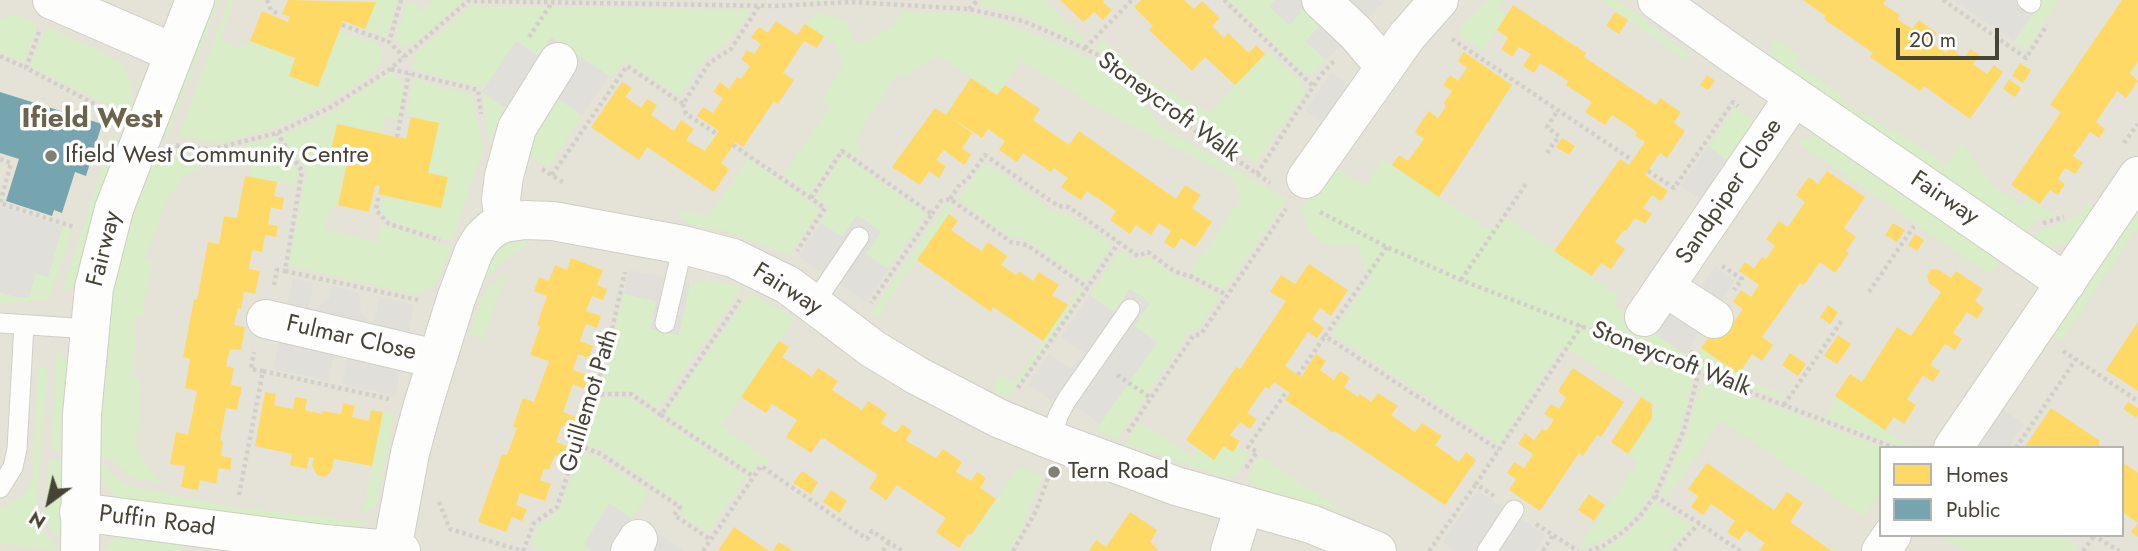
<!DOCTYPE html>
<style>
body{margin:0}
#map{position:relative;width:2138px;height:551px;overflow:hidden;background:#f1f0ea;font-family:Jost,sans-serif}
canvas{display:block}
.legend{position:absolute;left:1879px;top:446px;width:245px;height:91px;box-sizing:border-box;background:#fff;border:2px solid #b5b4af;margin:0;padding:9px 12px;list-style:none;font-size:21px;color:#474336}
.legend li{display:flex;align-items:center;gap:14px;height:35px}
.legend b{width:35px;border:2px solid #b5b4af}
.north{position:absolute;left:14px;top:467px;width:70px;height:70px;-webkit-text-stroke:5px #fff;paint-order:stroke;rotate:213deg;font-size:19px;font-weight:700;line-height:28px;text-align:center;color:#474336}
.north::after{content:'';display:block;margin:auto;width:24px;height:32px;background:#474336;clip-path:polygon(50% 0,100% 100%,50% 72%,0 100%)}
.scale{position:absolute;left:1896px;top:28px;width:103px;height:32px;box-sizing:border-box;border:4px solid #474336;border-top:0;padding-left:9px;font-size:21px;line-height:24px;white-space:nowrap;color:#474336;-webkit-text-stroke:5px #fff;paint-order:stroke}
</style>
<div id="map">
<canvas width="2138" height="551"></canvas>
<ul class="legend">
<li><b style="height:19px;background:#ffd966"></b>Homes</li>
<li><b style="height:19px;background:#76a5af"></b>Public</li>
</ul>
<div class="north">N</div>
<div class="scale">20 m</div>
</div>
<script>
const context = document.querySelector('canvas').getContext('2d');
context.lineJoin = 'round';
function paint(path, color) { context.fillStyle = color; context.fill(path, 'evenodd'); }
const toPath = rows => new Path2D(rows.map(r => 'M' + r).join(''));
function trace(path, color, width, dash) { context.strokeStyle = color; context.lineWidth = width; context.lineCap = dash ? 'butt' : 'round'; context.setLineDash(dash || []); context.stroke(path); }
function drawText(font, color, halo, rows, align = 'center') {
  context.font = font + ' Jost,sans-serif'; context.lineWidth = 7; context.setLineDash([]); context.textBaseline = 'middle'; context.strokeStyle = halo; context.fillStyle = color; for (const [text, x, y, turn = 0] of rows) {
    context.save(); context.translate(x, y); context.rotate((+turn || 0) * Math.PI / 180); context.textAlign = isNaN(turn) ? turn : align; if (halo) context.strokeText(text, 0, 0); context.fillText(text, 0, 0); context.restore();
  }
}
const residential = toPath([
 [0,0,2138,0,2138,551,0,551],
 [1881,448,2122,448,2122,535,1881,535]
]);
const green = toPath([
 [213,0,219,0,167,137,161,136],
 [229,0,234,0,220,39,238,48,250,41,295,58,289,76,319,86,339,31,376,43,382,49,382,58,376,70,363,80,326,104,277,127,220,143,179,136],
 [371,0,397,0,387,36,365,29,375,2],
 [434,0,464,0,418,41,400,46,396,39,405,7,411,1,420,11],
 [984,0,1045,0,1085,41,1083,44,1018,13,979,6],
 [1228,0,1275,0,1270,6,1307,7,1324,23,1306,42,1326,60,1314,73,1304,74],
 [1488,0,1503,0,1497,8,1507,15,1483,51,1460,36,1460,28],
 [1601,0,1618,0,1689,54,1685,60],
 [2042,0,2059,0,2026,50,2014,42],
 [471,6,676,9,751,10,728,42,705,58,680,96,625,61,612,78,551,37,539,56,516,41,485,88,413,69,417,52],
 [902,12,964,13,999,20,1105,64,1126,79,1160,126,1287,199,1225,290,1190,272,1239,201,1233,177,1095,107,1022,60,997,95,937,55,903,78,897,74,857,135,860,158,842,147,810,194,783,175,830,107,821,100,843,67,836,45,805,24,816,14,825,14,834,19,839,17,847,22,851,38,862,44,891,27],
 [8,16,21,16,35,23,36,30,23,62,0,52,0,19],
 [52,29,106,55,118,62,126,72,132,84,132,111,125,128,117,124,111,106,30,66,44,32],
 [1104,39,1144,79,1209,113,1268,51,1301,82,1305,93,1256,163,1146,90,1109,55,1094,49],
 [1777,39,1799,55,1794,62,1843,96,1841,99,1865,116,1867,114,1891,132,1894,129,1946,165,1962,143,1993,186,2022,206,2028,197,2055,215,2039,219,2022,235,1764,58],
 [391,72,395,74,404,90,397,121,384,117,381,134,337,124,330,154,348,159,338,205,328,211,325,230,378,242,381,224,451,247,436,284,418,295,289,266,307,170,281,136,321,119],
 [414,79,472,95,483,150,454,235,449,240,390,221,380,210,383,195,441,208,448,177,428,173,439,123,406,116],
 [482,92,502,106,505,113,499,143,489,141],
 [557,98,582,115,548,168,525,152],
 [1735,108,1752,120,1750,135,1731,163,1709,146],
 [1817,136,1831,141,2003,259,1992,272,1986,272,1801,145,1800,139],
 [275,137,298,171,295,185,249,177,252,166,214,160,183,177,166,200,145,260,152,262,142,318,135,316,134,377,140,379,138,453,161,483,131,477,110,458,95,456,97,381,122,243,157,146,186,154,217,153],
 [111,138,119,138,100,196,76,283,63,293],
 [843,155,926,214,888,269,866,254,881,231,842,237,821,223,830,208,815,198],
 [748,158,820,209,789,255,730,232,689,224,678,215,679,210,709,216],
 [1383,159,1489,231,1507,218,1617,295,1616,307,1685,354,1681,357,1663,353,1601,330,1599,338,1637,355,1689,370,1692,383,1680,429,1651,494,1637,514,1621,530,1583,549,1579,546,1638,463,1628,455,1653,418,1653,403,1563,345,1499,444,1332,334,1371,278,1364,269,1359,247,1352,244,1339,246,1324,243,1308,230,1301,210,1333,165,1362,185,1368,182],
 [983,164,989,164,1054,212,1067,213,1110,242,1110,247,1087,281,1024,238,1011,237,958,199],
 [2087,203,2097,210,2081,232,2070,241,2058,245,2043,245,2030,240,2039,230,2065,222,2081,213],
 [949,204,954,207,876,319,870,315,944,206],
 [2138,206,2138,227,2061,341,2051,332],
 [63,226,70,228,71,232,49,300,0,303,0,292,15,297,36,274,48,277],
 [529,233,528,243,482,281,494,246],
 [1119,252,1124,252,1136,260,1148,257,1174,275,1220,296,1199,327,1189,332,1117,439,1095,430,1100,424,1134,326,1149,303,1114,312,1090,295],
 [507,272,483,339,470,334,484,292],
 [708,280,742,287,658,409,632,391,598,391,624,294,656,301,679,334,690,283,698,284],
 [1079,288,1083,291,1009,397,992,389,1001,375,1015,382],
 [750,293,795,319,721,426,770,460,766,466,760,462,752,473,665,414],
 [57,347,70,367,65,451,51,449],
 [1701,348,1739,374,1737,377,1785,395,1782,400,1692,366,1691,362],
 [38,366,47,370,35,520,59,551,0,543,0,509,17,499,28,490,33,478],
 [1709,381,1883,448,1881,448,1881,492,1864,517,1721,420,1668,498,1661,493,1688,432,1700,389],
 [596,397,631,398,746,477,708,533,679,513,684,506,602,450,586,444,583,439],
 [1837,397,1885,430,1912,448,1906,448,1825,418],
 [383,412,394,414,376,506,363,512],
 [1140,421,1193,457,1198,449,1214,460,1223,446,1233,452,1237,447,1249,455,1236,475,1225,477,1125,444],
 [580,453,597,457,649,492,632,518,609,503,584,544,593,551,543,551,531,548,538,527,560,510],
 [1260,456,1321,497,1344,512,1257,487,1250,482,1247,475],
 [49,459,64,460,67,528,59,527,59,537,56,537,45,518],
 [98,465,104,466,127,486,237,508,369,522,350,531,133,502,116,497,107,488,100,477],
 [1019,467,1042,476,1016,541,1009,551,961,551],
 [1655,503,1692,525,1668,551,1602,551,1625,536],
 [126,534,170,537,187,551,104,551,114,539],
 [1940,535,2059,535,2079,548,2077,551,1963,551]
]);
const parking = toPath([
 [1275,0,1379,0,1382,3,1326,60,1306,41,1323,23,1306,7,1289,25,1269,6],
 [1953,0,2042,0,2014,41],
 [551,37,609,76,582,115,529,79,508,109,482,92,516,41,538,56],
 [1331,73,1355,89,1329,127,1305,110],
 [1708,146,1731,163,1704,203,1681,186],
 [0,207,63,226,48,277,36,274,29,297,15,297,0,292],
 [857,215,881,231,866,254,888,269,866,302,798,256,821,223,842,237],
 [1715,267,1735,281,1685,354,1629,316,1647,289,1684,314],
 [629,270,690,283,679,335,650,329,656,301,624,294],
 [293,278,313,283,308,312,323,304,329,298,332,286,359,293,361,313,373,326,380,297,414,305,395,395,342,384,348,356,334,353,328,381,273,369],
 [1130,289,1150,303,1134,326,1157,342,1100,424,1059,395,1054,402,1028,384,1049,354,1072,369,1084,353,1061,337,1090,295,1114,312],
 [1999,407,2024,424,2008,448,1971,448],
 [1477,490,1546,535,1535,551,1455,551,1443,542],
 [609,503,632,518,611,551,593,551,584,545],
 [658,534,683,551,647,551]
]);
const homes = toPath([
 [288,0,376,2,365,29,343,21,318,87,289,76,295,58,250,41,262,11,288,22,290,17,282,14],
 [1060,0,1104,0,1103,2,1112,10,1103,20,1094,12,1083,22],
 [1141,0,1184,0,1194,9,1202,1,1220,18,1212,26,1224,38,1228,33,1249,53,1256,45,1265,54,1235,85,1205,57,1192,71,1149,30,1153,26,1134,7],
 [1803,0,1886,0,1883,4,1900,15,1897,19,1912,29,1919,20,1937,33,1930,42,1946,53,1950,48,1964,58,1970,49,1980,55,1973,64,1987,74,1994,65,2003,72,1970,119,1924,86,1920,91,1870,57,1873,53,1824,19,1826,16],
 [2122,0,2138,0,2138,61,2130,73,2138,81,2126,98,2117,91,2096,122,2105,129,2099,138,2090,132,2073,156,2083,163,2075,174,2065,168,2058,179,2065,184,2058,195,2050,190,2040,204,2011,185,2061,112,2050,105],
 [1513,5,1586,53,1584,57,1656,105,1660,98,1681,112,1674,123,1685,131,1667,158,1660,153,1645,175,1668,191,1661,201,1652,195,1643,208,1652,214,1645,224,1635,218,1626,231,1624,230,1615,242,1625,249,1611,269,1601,263,1592,276,1554,251,1620,159,1629,165,1645,142,1635,136,1637,132,1612,115,1605,125,1585,112,1592,102,1566,85,1568,81,1540,63,1534,73,1523,66,1531,54,1519,47,1512,57,1501,49,1508,38,1497,30],
 [1615,12,1628,20,1619,34,1606,26],
 [776,21,797,35,805,24,824,36,817,48,804,41,783,73,794,80,778,104,774,101,743,147,735,142,721,163,729,169,714,192,647,147,639,160,591,127,622,82,632,88,625,97,641,108,647,99,657,105,651,115,674,131,681,120,694,129,686,140,705,151,719,131,697,116,703,107,713,113,723,98,713,92,720,82,729,89,737,77,741,79,750,66,741,59,747,50,754,54,761,44,751,37,759,27,768,33],
 [1464,52,1512,85,1439,197,1392,165,1399,155,1408,161,1424,139,1415,132,1421,122,1429,111,1438,118,1446,106,1444,103,1452,91,1443,85,1450,75,1458,81,1467,68,1458,61],
 [2020,63,2031,70,2023,83,2012,76],
 [1707,75,1715,81,1708,90,1700,85],
 [971,78,997,95,1005,85,1040,109,1033,120,1069,145,1079,131,1176,199,1185,185,1201,195,1192,208,1212,222,1195,247,1181,238,1174,249,1164,242,1171,231,1159,223,1151,235,1136,225,1130,234,1110,220,1116,211,1087,191,1081,200,1061,187,1068,178,1054,168,1051,172,1023,153,1017,162,999,150,1005,141,988,129,982,138,949,116,972,133,962,148,971,155,964,165,944,150,936,160,946,166,939,178,929,171,920,185,892,167,935,108,946,115],
 [2009,79,2021,88,2015,97,2003,89],
 [411,117,439,123,428,173,448,177,441,208,378,194,380,186,375,185,369,212,338,205,348,159,330,155,337,124,406,139],
 [1562,138,1575,146,1569,155,1556,147],
 [1827,171,1865,197,1844,228,1856,237,1846,251,1849,253,1835,273,1820,262,1804,285,1800,283,1762,337,1773,345,1762,361,1752,354,1739,374,1701,348,1719,324,1728,330,1743,309,1733,302,1741,290,1751,297,1759,285,1739,271,1745,262,1754,268,1762,257,1766,259,1775,246,1766,239,1779,221,1788,227,1805,202,1796,195,1803,185,1809,177,1818,184],
 [245,176,277,182,274,196,284,198,282,210,271,207,268,224,278,226,276,237,265,235,262,252,252,250,249,269,260,271,255,294,244,292,241,309,238,308,234,325,245,327,241,350,230,349,226,366,234,368,231,385,242,387,237,410,226,408,220,440,223,441,221,456,232,458,230,470,219,468,216,484,200,480,198,490,181,487,185,466,170,464,176,432,188,435,197,391,185,388,190,359,183,357,194,299,197,300,208,242,219,244,224,216,237,218],
 [949,214,958,221,951,230,981,251,988,242,1007,256,1001,265,1016,275,1019,271,1033,281,1039,272,1059,285,1052,295,1068,305,1043,341,993,307,991,312,917,260],
 [1893,223,1905,230,1897,242,1885,235],
 [1915,234,1924,240,1917,251,1908,245],
 [571,258,603,270,597,285,607,289,603,300,592,296,586,311,601,316,597,328,586,324,580,341,593,346,589,358,578,354,573,370,589,376,584,389,573,384,563,412,576,417,572,429,562,425,556,442,570,447,565,458,555,455,549,470,544,469,540,480,551,484,545,501,520,493,516,505,527,509,522,521,512,517,506,532,478,522,502,454,507,455,517,428,513,427,523,398,534,402,549,361,530,355,540,327,537,325,547,296,534,291,539,277,549,281,555,265,567,270],
 [1309,264,1348,290,1331,316,1320,308,1312,319,1324,328,1317,338,1308,332,1285,366,1301,377,1316,354,1326,361,1320,370,1334,380,1340,371,1350,378,1344,387,1358,397,1360,394,1371,402,1378,393,1398,406,1391,415,1415,432,1422,423,1442,436,1435,445,1459,462,1466,452,1476,460,1445,505,1335,431,1334,433,1285,400,1290,393,1274,382,1269,389,1265,387,1247,413,1257,419,1250,429,1240,422,1230,435,1240,441,1233,452,1223,446,1214,460,1186,440,1236,367,1240,369,1286,301,1270,292,1281,275,1295,284],
 [1931,269,1939,270,1951,278,1956,271,1983,289,1975,301,1984,308,1977,319,1967,312,1953,333,1962,339,1955,350,1945,344,1930,365,1940,371,1933,382,1923,375,1907,399,1916,405,1904,424,1894,417,1885,430,1835,396,1850,374,1862,382,1897,327,1911,336,1941,292,1929,283,1927,276],
 [1828,305,1838,312,1830,324,1820,317],
 [2138,322,2138,391,2106,370],
 [1838,335,1851,344,1837,364,1824,356],
 [779,341,789,347,782,357,812,377,818,368,838,381,832,390,862,410,868,401,878,407,887,414,881,423,896,433,902,424,912,431,905,440,936,458,943,449,962,462,956,472,971,481,977,472,986,478,980,488,996,499,971,535,968,534,959,548,936,532,946,518,897,485,886,500,869,488,878,475,822,437,811,453,786,437,797,420,772,404,766,413,741,397],
 [1790,353,1806,364,1798,376,1782,365],
 [1573,368,1624,402,1601,437,1597,435,1583,456,1579,453,1540,511,1509,490,1516,479,1507,473,1514,462,1524,468,1533,454,1518,444,1525,433,1534,440,1542,429,1546,431,1554,420,1544,414,1551,404,1559,409,1566,398,1558,391],
 [265,392,276,394,274,405,293,409,295,397,307,399,305,410,322,414,323,411,341,414,343,403,355,406,352,417,369,421,371,410,383,412,372,466,334,459,332,470,325,477,317,475,312,466,314,458,309,457,307,469,290,465,292,454,255,446],
 [1641,397,1652,404,1652,418,1628,454,1611,442],
 [2128,402,2138,408,2137,418,2123,409],
 [2051,408,2100,441,2098,444,2102,448,2024,448],
 [2122,462,2138,473,2138,537,2131,532,2138,523,2122,512],
 [1707,463,1774,510,1787,492,1803,503,1790,522,1832,551,1759,551,1765,543,1746,530,1739,540,1727,532,1735,521,1711,504,1703,515,1691,507,1698,496,1688,489],
 [802,471,818,482,811,494,793,483],
 [831,490,847,501,839,513,823,502],
 [1589,494,1605,505,1594,521,1578,510],
 [1130,512,1157,530,1150,542,1158,549,1156,551,1089,551,1096,540,1106,547],
 [734,527,769,551,718,551],
 [779,542,793,551,773,551]
]);
const public = toPath([
 [0,92,102,124,86,176,75,172,62,213,54,210,52,216,6,201,19,159,0,153]
]);
const path = toPath([
 [267,0,271,10,279,14],
 [401,0,389,42,404,57],
 [1224,0,1313,86],
 [1943,0,2026,58,2047,25],
 [969,9,978,0],
 [342,25,389,42],
 [39,32,26,68,108,111,109,118],
 [529,37,551,4],
 [1452,39,1632,160],
 [1085,48,1132,0],
 [0,56,26,68],
 [391,69,478,90,481,114],
 [683,104,686,114,717,134],
 [397,137,409,73],
 [2124,143,2138,124],
 [176,145,186,148,213,149,277,133,331,107,390,69,468,1,776,6,852,2,969,9,1023,21,1053,34,1109,60,1128,75,1150,99,1270,183],
 [733,145,825,208,797,251],
 [1547,153,1559,136,1547,127,1558,110],
 [0,159,11,163,0,203,74,227],
 [542,169,564,183],
 [1648,171,1674,188,1733,102,1738,106],
 [1257,174,1320,76,1334,61],
 [552,175,627,66,683,104,709,63,731,49,759,6],
 [378,198,376,210,389,224,440,240],
 [811,198,842,151,932,214,871,303],
 [950,199,960,184,967,180,985,155,1058,206,1069,207,1138,256,1148,252,1174,271,1192,277,1227,295],
 [1320,212,1387,247,1461,280,1614,339],
 [932,214,941,201,950,199,1011,242,1027,245,1088,288],
 [2043,223,2064,217],
 [1387,247,1325,336,1499,450],
 [1722,266,1742,279,1734,290],
 [285,271,418,300],
 [1461,280,1526,184],
 [274,285,277,270,285,271,302,171,277,133],
 [1869,292,1914,226],
 [2063,351,2138,401],
 [1651,354,1895,448],
 [1683,365,1694,349],
 [263,371,389,399],
 [1117,375,1151,398],
 [1298,375,1325,336],
 [1018,388,1119,242],
 [594,394,631,394,661,415,740,300],
 [1784,405,1843,319],
 [661,415,754,477],
 [1128,432,1193,336,1201,334,1286,209],
 [578,445,601,454,680,507,674,515,711,540],
 [2016,448,2076,359],
 [1246,468,1257,452,1248,447,1287,391],
 [239,495,263,371,251,369,254,352],
 [1494,496,1476,484,1582,325],
 [1655,496,1699,523],
 [439,502,450,529,522,551],
 [1536,524,1578,551],
 [2093,535,2119,551],
 [523,551,534,523,557,507,605,360,625,272],
 [703,551,761,466,867,539,872,531,902,551],
 [883,551,889,542],
 [1013,551,1036,511,1048,478],
 [1429,551,1476,484],
 [1543,551,1553,535],
 [1589,551,1603,546,1623,532,1640,516,1655,496,1684,430,1699,371],
 [1674,551,1699,523,1740,551],
 [2083,551,2094,536]
]);
const service = toPath([
 [2027,0,2031,3],
 [813,305,859,237],
 [0,323,89,329],
 [665,323,683,245],
 [1051,440,1058,416,1066,401,1130,309],
 [0,488,13,467,17,449,24,325],
 [1487,551,1514,510]
]);
const minor = toPath([
 [1321,0,1356,33,1385,67],
 [1306,179,1407,36,1439,0],
 [504,223,501,199,504,176,517,128,558,62],
 [1665,287,1714,319],
 [1644,317,1794,97],
 [266,319,436,359],
 [1953,448,2138,176],
 [79,512,325,544,401,551],
 [392,550,410,453,423,405,456,299,474,251,482,238,493,228,504,223,525,220,553,221,683,245,733,258,788,285,873,349,916,375,998,418,1051,440,1176,486,1311,524,1377,551],
 [630,551,638,539],
 [1230,551,1244,506],
 [1881,551,1892,535]
]);
const tertiary = toPath([
 [52,0,174,53],
 [1657,0,1734,55,2066,283],
 [80,551,82,414,94,288,114,209,195,0]
]);
const markers = [
 [51,156,7,"#828075"],
 [1054,472,7,"#828075"]
];
const streetNames = [
 ["Stoneycroft Walk",1168,108,36],
 ["Sandpiper Close",1730,192,-56],
 ["Fairway",1944,199,34],
 ["Fairway",105,249,-76],
 ["Fairway",787,290,32],
 ["Fulmar Close",351,339,13],
 ["Stoneycroft Walk",1671,360,21],
 ["Guillemot Path",590,401,-73],
 ["Puffin Road",157,522,7]
];
const poiNames = [
 ["Ifield West Community Centre",65,156],
 ["Tern Road",1068,472]
];
const quarterNames = [
 ["Ifield West",92,120]
];
paint(residential, '#e5e3d7');
paint(green, '#d9edc9');
paint(parking, '#e0dfda');
paint(homes, '#ffd966');
paint(public, '#76a5af');
trace(service, '#cfcec7', 21);
trace(minor, '#cfcec7', 40);
trace(tertiary, '#cfcec7', 40);
trace(path, '#d2cfcb', 4.5, [3.5, 3.5]);
trace(service, '#fdfdfc', 19);
trace(minor, '#fdfdfc', 38);
trace(tertiary, '#fdfdfc', 38);
for (const [x, y, r, color] of markers) { const dot = new Path2D(); dot.arc(x, y, r, 0, 2 * Math.PI); context.fillStyle = color; context.fill(dot); trace(dot, '#fff', 2.5); }
drawText('24px', '#474336', '#fff', streetNames);
drawText('24px', '#474336', '#fff', poiNames, 'left');
drawText('bold 28px', '#6b634c', '#fff', quarterNames);
</script>
